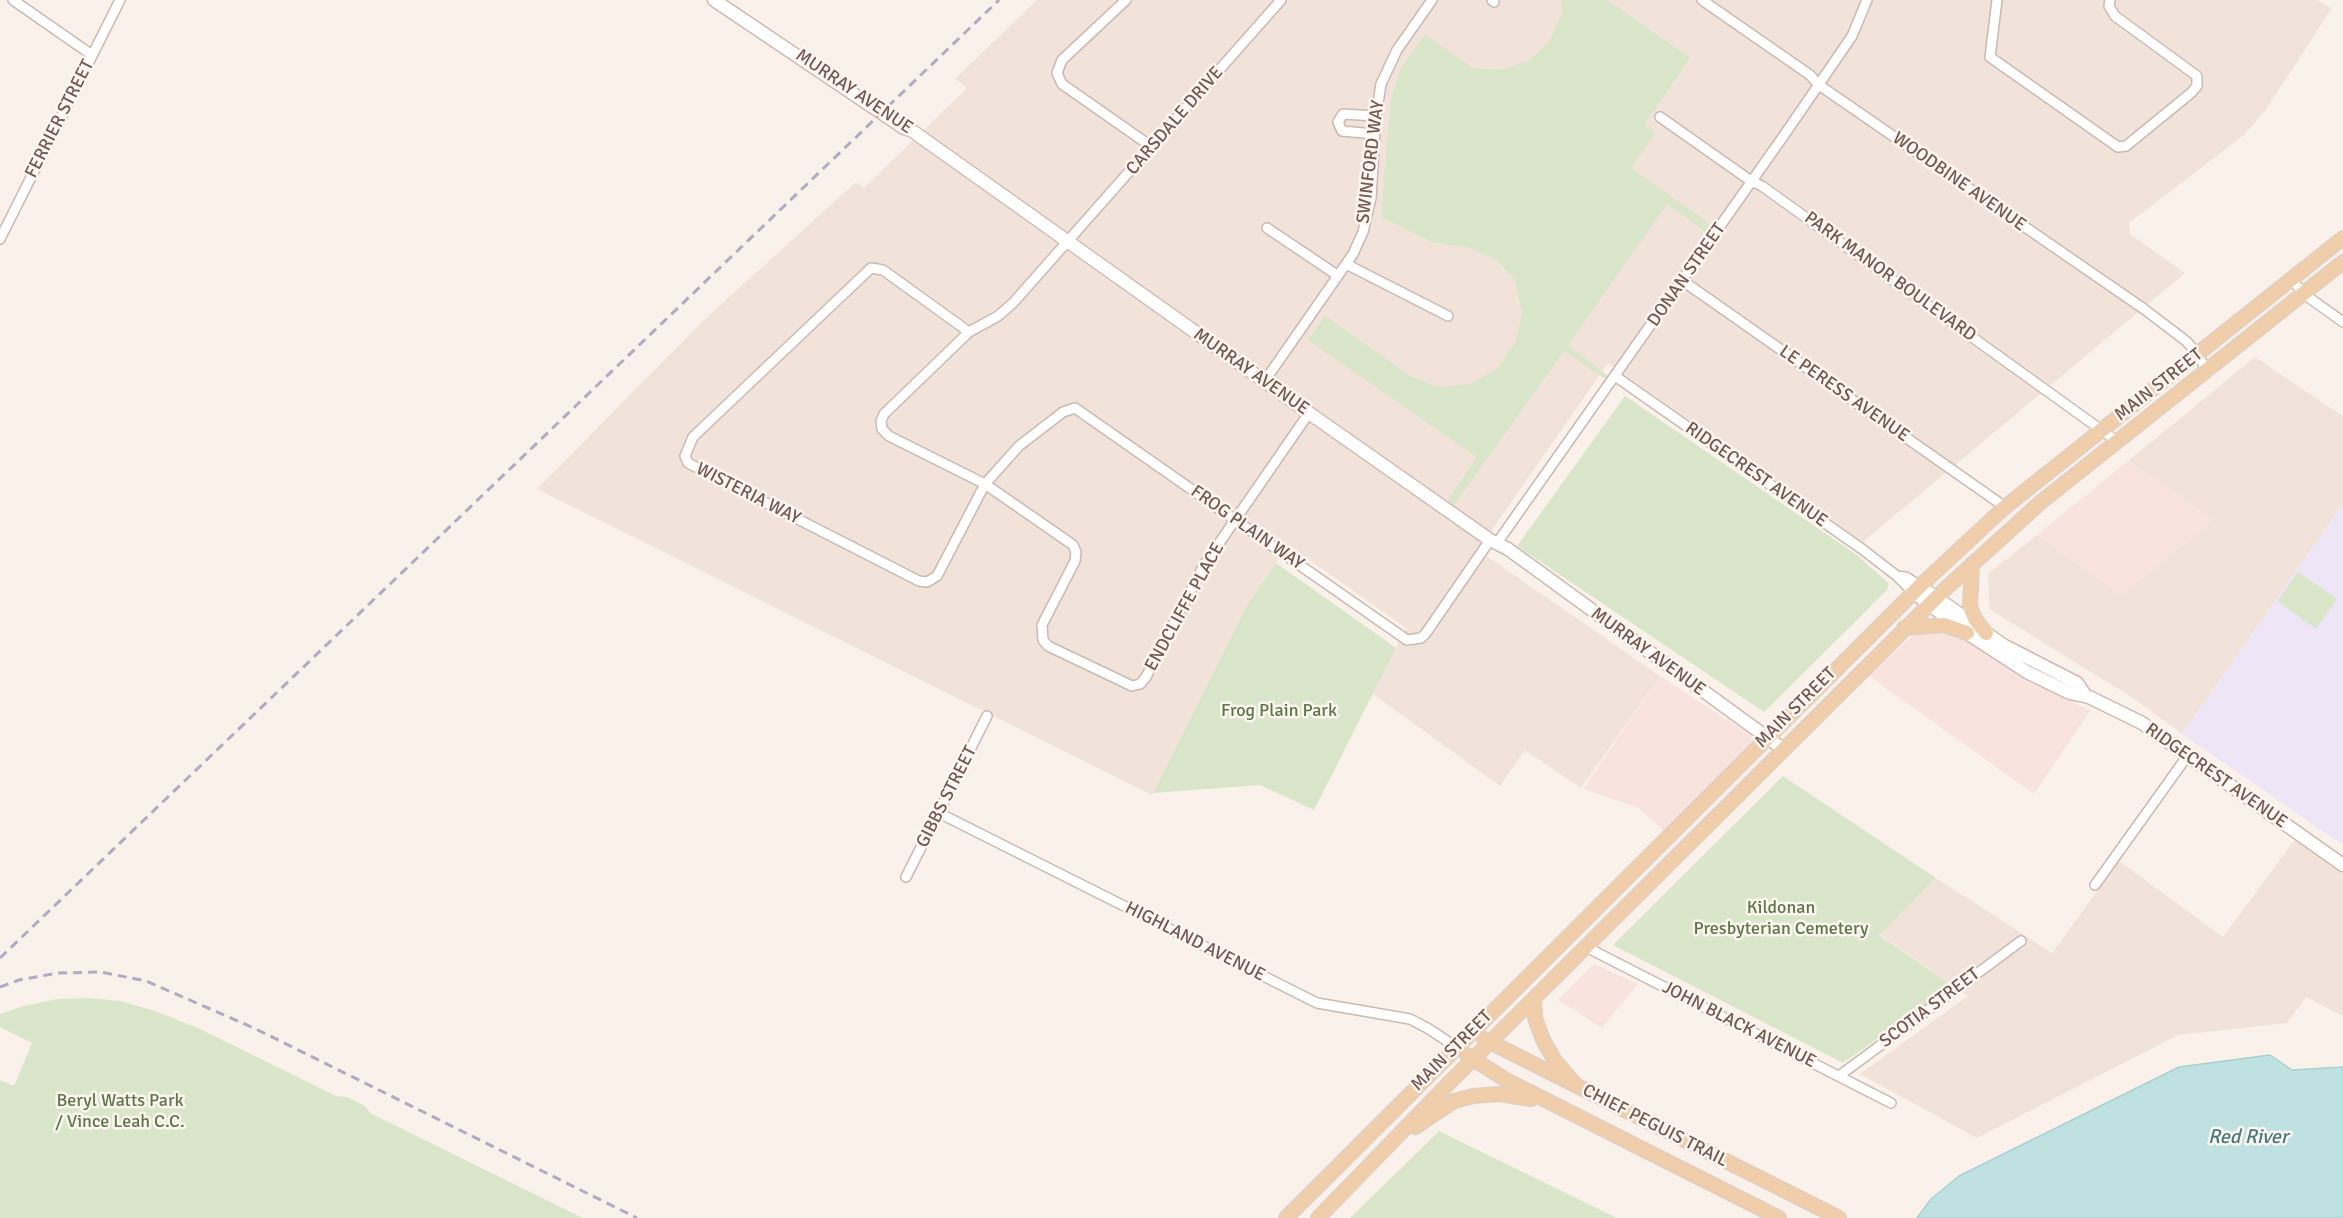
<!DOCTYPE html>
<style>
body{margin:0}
canvas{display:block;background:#faf2ea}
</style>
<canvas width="2343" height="1218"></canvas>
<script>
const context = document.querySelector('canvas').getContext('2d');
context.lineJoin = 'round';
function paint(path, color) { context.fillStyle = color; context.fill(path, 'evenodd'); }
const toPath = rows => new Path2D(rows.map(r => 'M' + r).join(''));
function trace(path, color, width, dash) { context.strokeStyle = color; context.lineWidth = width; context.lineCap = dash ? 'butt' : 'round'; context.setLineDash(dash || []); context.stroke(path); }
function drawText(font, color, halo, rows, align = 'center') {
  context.font = font + ' Signika,sans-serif'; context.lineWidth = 5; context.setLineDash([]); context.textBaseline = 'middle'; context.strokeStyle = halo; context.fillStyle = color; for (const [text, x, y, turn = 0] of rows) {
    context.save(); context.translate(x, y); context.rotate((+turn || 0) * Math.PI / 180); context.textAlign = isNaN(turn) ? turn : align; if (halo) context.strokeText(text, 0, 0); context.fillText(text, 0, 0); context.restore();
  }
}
const residential = toPath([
 [1037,0,2316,0,2332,8,2265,111,2244,135,2129,223,2130,234,2185,273,1863,542,1608,363,1478,550,1660,676,1581,788,1525,750,1500,786,1373,694,1406,628,1288,545,1247,605,1152,795,537,489,705,319,856,182,864,188,967,88,955,79],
 [2255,357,2343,416,2343,504,2182,734,2136,700,1989,609,1988,574,2037,535,2121,595,2214,520,2128,461],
 [2296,838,2343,872,2343,1016,2306,997,2287,1023,2178,1035,1977,1138,1860,1074,1968,996,1879,934,1936,878,2052,953,2119,861,2223,937]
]);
const commercial = toPath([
 [2128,461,2214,520,2121,595,2037,535],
 [1932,628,1954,632,2009,668,2090,711,2034,794,1869,676,1916,632],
 [1660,676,1756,739,1664,831,1639,808,1583,789],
 [1594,964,1638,984,1602,1028,1558,1000]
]);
const education = toPath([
 [2343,504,2343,845,2182,734]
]);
const green = toPath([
 [1561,0,1607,0,1690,58,1644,125,1655,133,1631,168,1717,229,1712,236,1667,204,1568,345,1612,379,1610,382,1564,351,1454,505,1448,500,1477,457,1308,340,1325,316,1410,376,1439,387,1471,384,1498,368,1516,341,1522,313,1515,280,1497,260,1470,248,1432,242,1381,217,1391,98,1401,68,1425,34,1472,68,1501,70,1529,61,1550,41,1562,14],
 [1625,396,1857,555,1889,584,1887,590,1764,712,1517,546],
 [1276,563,1396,648,1314,810,1260,785,1153,793,1247,605],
 [2298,572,2337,599,2316,629,2277,601],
 [1783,776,1936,878,1879,935,1953,986,1843,1063,1613,945],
 [89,998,120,1001,155,1011,200,1029,336,1096,347,1097,365,1106,370,1113,583,1218,0,1218,0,1080,14,1086,32,1043,0,1027,0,1014,24,1006,58,999],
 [1439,1131,1617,1218,1350,1218]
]);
const water = toPath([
 [2270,1055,2292,1070,2343,1067,2343,1218,1917,1218,1931,1199,1959,1176,2179,1067,2270,1055]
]);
const street = toPath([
 [13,0,92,55],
 [1126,0,1062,60,1057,73,1062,84,1152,147],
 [1281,0,1013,303,998,316,969,332,884,414,881,421,882,429,889,436,985,484,1073,545,1076,552,1075,561,1042,625,1043,640,1048,646,1132,686,1140,684,1146,677,1204,565,1309,413],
 [1492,0,1494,2],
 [1702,0,1810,75,1819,85,2144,309,2186,341,2198,354,2207,372],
 [1997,0,1990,57,2118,147,2126,146,2191,93,2197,86,2197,76,2115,16,2109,6,2110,0],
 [1660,117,1751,181,1762,186,2118,442],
 [1374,134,1342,131,1338,122,1343,114,1376,116],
 [1267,228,1337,275],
 [0,239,120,0],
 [1346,264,1448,316],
 [2291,279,2304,294,2343,322],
 [1683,281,2005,507],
 [969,332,883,270,871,268,693,437,685,456,688,463,919,581,927,582,937,576,985,484,1019,446,1063,412,1075,408,1407,640,1421,638,1426,633,1490,540],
 [1615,376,1862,549,1897,576,1913,592],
 [1264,382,1353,254,1363,232,1371,198,1376,116,1381,84,1397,50,1432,0],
 [1497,543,1787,131,1852,36,1867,0],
 [1897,576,1906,577,1920,586],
 [939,813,1317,1003,1410,1019,1429,1029,1456,1047],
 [906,877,987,716],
 [2095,885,2188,755],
 [1586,947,1891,1103],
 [1839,1076,2021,941]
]);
const secondary = toPath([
 [714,0,904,128,911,130,1309,413,1490,540,1508,549,1783,749],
 [1920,586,2003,645,2077,683,2085,695],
 [1913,592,1967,633,2027,672,2070,693,2089,697,2142,723,2343,865]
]);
const primary = toPath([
 [1972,564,1970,606,1975,619,1986,633],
 [1904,628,1944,625,1967,633],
 [1534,999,1535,1018,1543,1040,1555,1061,1575,1084],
 [1484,1039,1839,1218],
 [1467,1055,1506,1080,1779,1218],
 [1415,1127,1454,1101,1473,1096,1499,1094,1531,1099],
 [1286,1218,1920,586,2005,507,2343,238],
 [1318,1218,1451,1081,1944,590,2041,502,2343,262]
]);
const rail = toPath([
 [0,958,999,0],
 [0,987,19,980,58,973,101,972,146,981,256,1029,637,1218]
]);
const streetNames = [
 ["MURRAY AVENUE",854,92,34],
 ["FERRIER STREET",60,119,-63],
 ["CARSDALE DRIVE",1175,121,-49],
 ["SWINFORD WAY",1371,162,-83],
 ["WOODBINE AVENUE",1959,182,35],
 ["DONAN STREET",1687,275,-55],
 ["PARK MANOR BOULEVARD",1890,277,36],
 ["MURRAY AVENUE",1251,372,35],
 ["MAIN STREET",2159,385,-38],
 ["LE PERESS AVENUE",1844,394,35],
 ["RIDGECREST AVENUE",1756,475,35],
 ["WISTERIA WAY",748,494,27],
 ["FROG PLAIN WAY",1247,528,35],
 ["ENDCLIFFE PLACE",1185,607,-61],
 ["MURRAY AVENUE",1648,652,36],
 ["MAIN STREET",1796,708,-45],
 ["RIDGECREST AVENUE",2216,776,35],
 ["GIBBS STREET",947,797,-63],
 ["HIGHLAND AVENUE",1195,942,27],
 ["SCOTIA STREET",1930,1008,-37],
 ["JOHN BLACK AVENUE",1739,1025,27],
 ["MAIN STREET",1452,1051,-45],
 ["CHIEF PEGUIS TRAIL",1655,1126,27]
];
const parkNames = [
 ["Frog Plain Park",1279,711],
 ["Kildonan",1781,908],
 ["Presbyterian Cemetery",1781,929],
 ["Beryl Watts Park",120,1101],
 ["/ Vince Leah C.C.",120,1122]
];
const waterNames = [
 ["Red River",2248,1138]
];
paint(residential, '#f1e3d9');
paint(commercial, '#f9e3df');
paint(education, '#eee6f7');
paint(green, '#d9e6ca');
paint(water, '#c0e1e1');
trace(water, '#a8d1d2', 1.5);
trace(street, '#cbb9b1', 12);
trace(secondary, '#cfbab2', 15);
trace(primary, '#d8d0ce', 16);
trace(street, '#fff', 9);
trace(secondary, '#fff', 12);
trace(primary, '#f0cdab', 14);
trace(rail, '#b3a9c3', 3, [9, 6]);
drawText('18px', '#725850', '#fdf6f0', streetNames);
drawText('18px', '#5d764a', '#fdf6f0', parkNames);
drawText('italic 20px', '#497a7b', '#fdf6f0', waterNames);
</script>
